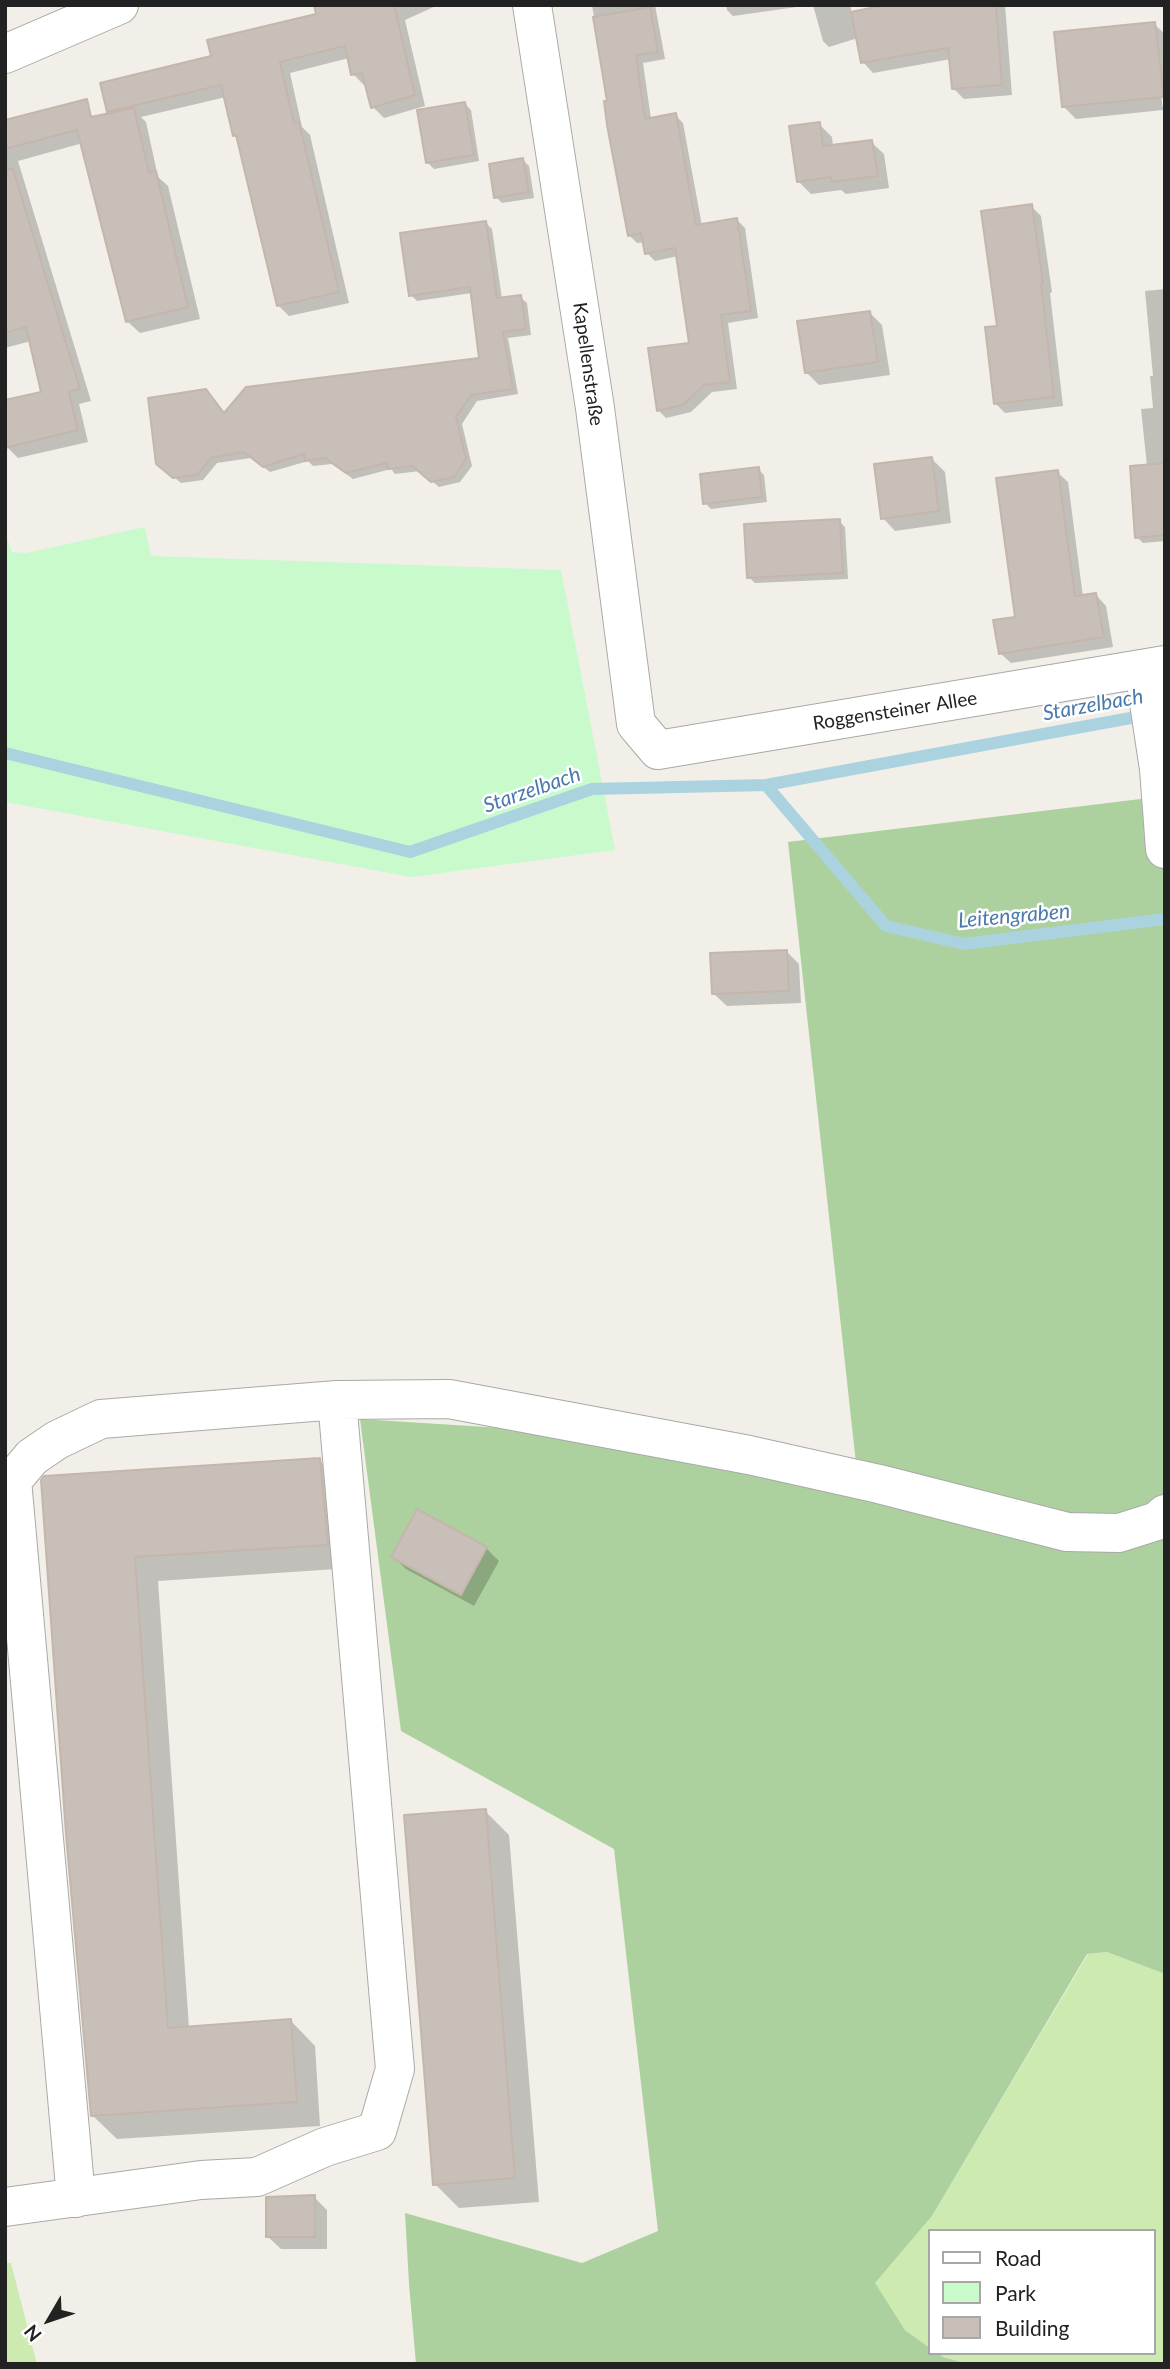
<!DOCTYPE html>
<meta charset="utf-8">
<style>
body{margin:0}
#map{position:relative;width:1170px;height:2369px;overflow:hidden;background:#f2efe9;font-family:Lato,sans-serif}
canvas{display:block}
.frame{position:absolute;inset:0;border:7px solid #222;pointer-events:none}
.legend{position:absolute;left:928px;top:2229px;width:228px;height:126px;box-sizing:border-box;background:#fff;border:2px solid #a7a7a7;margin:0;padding:9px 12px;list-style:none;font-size:21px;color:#222}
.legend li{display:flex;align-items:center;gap:14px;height:35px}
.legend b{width:35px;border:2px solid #a7a7a7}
.north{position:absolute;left:14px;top:2285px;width:70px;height:70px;-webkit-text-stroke:5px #fff;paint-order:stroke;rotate:231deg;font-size:19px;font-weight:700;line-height:28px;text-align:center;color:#222}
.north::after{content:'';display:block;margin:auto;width:24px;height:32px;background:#222;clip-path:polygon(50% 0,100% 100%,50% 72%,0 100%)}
</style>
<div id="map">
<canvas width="1170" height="2369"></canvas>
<div class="frame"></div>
<ul class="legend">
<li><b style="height:9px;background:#fff"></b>Road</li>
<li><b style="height:19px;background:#c8facc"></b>Park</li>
<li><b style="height:19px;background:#c7bfb8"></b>Building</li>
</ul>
<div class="north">N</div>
</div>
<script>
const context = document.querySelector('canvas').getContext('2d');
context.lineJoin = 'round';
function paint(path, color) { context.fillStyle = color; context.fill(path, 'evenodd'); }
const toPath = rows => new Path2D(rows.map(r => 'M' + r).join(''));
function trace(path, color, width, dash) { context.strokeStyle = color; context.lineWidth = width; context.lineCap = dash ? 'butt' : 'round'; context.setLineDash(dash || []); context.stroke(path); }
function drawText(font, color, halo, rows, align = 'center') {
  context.font = font + ' Lato,sans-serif'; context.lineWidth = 5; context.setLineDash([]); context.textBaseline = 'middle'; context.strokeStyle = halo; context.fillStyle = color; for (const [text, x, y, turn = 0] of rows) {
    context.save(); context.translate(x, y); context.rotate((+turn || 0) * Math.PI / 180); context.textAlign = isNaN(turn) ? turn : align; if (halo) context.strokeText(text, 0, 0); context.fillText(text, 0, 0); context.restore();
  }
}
const grass = toPath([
 [1107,1952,1165,1974,1165,2364,968,2364,943,2357,938,2353,1154,2353,1154,2231,930,2231,930,2348,905,2330,874,2283,932,2216,1088,1954],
 [5,2263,11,2263,37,2364,5,2364]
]);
const forest = toPath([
 [1165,796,1165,1974,1107,1952,1087,1954,932,2216,875,2283,905,2330,930,2348,930,2353,938,2353,943,2357,968,2364,416,2364,409,2284,405,2213,582,2263,658,2231,614,1849,401,1731,360,1419,596,1434,859,1491,788,842]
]);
const park = toPath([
 [145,527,151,556,561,570,615,850,411,877,5,802,5,532,12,552,26,553]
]);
const shadow = toPath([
 [316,5,438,5,405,20,425,106,384,118,373,107,367,85,364,85,353,74,349,58,290,73,302,127,310,135,349,303,289,316,278,305,239,141,234,135,226,97,141,117,146,122,158,177,168,186,200,319,140,333,127,321,83,143,18,161,91,401,79,404,88,442,18,458,7,447,43,393,31,341,5,348,5,122,83,121,112,114,108,111,213,57,318,16],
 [592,5,655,5,665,59,643,63,651,119,675,115,683,123,702,226,737,220,745,228,758,318,728,323,737,389,712,392,691,412,666,418,659,411,691,344,678,256,655,261,647,253,645,242,637,243,629,235],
 [726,5,811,5,733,16,727,10],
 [813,5,850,5,852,13,895,5,1005,5,1012,95,964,99,953,88,951,59,873,73,863,62,858,38,829,47,823,41],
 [1154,24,1165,34,1165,97,1161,95,1163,110,1076,119,1064,107],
 [465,104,471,110,479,161,434,169,428,163],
 [819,124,832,137,833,146,871,142,884,154,889,188,846,194,841,190,811,194,798,181],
 [523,160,529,166,534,198,502,203,496,197],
 [1031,206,1041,216,1052,292,1050,293,1063,406,1005,413,995,403,999,327],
 [486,223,492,229,502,299,520,297,527,303,531,335,508,338,518,394,477,401,462,424,472,466,460,482,439,487,420,471,395,474,391,469,353,479,332,464,313,466,308,461,270,472,251,458,217,463,203,480,181,483,164,469,212,397,225,415,481,359,472,293,417,301,411,295],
 [1165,289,1165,541,1143,543,1137,537,1147,466,1141,409,1153,408,1150,376,1153,376,1145,291],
 [870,313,882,325,890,375,819,385,806,372],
 [932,459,945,472,951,523,895,531,883,518],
 [758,469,764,475,767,502,711,509,705,503],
 [1057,472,1068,482,1083,597,1096,595,1106,606,1113,647,1011,663,1000,653,1017,619],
 [839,521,845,527,848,579,755,583,749,577],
 [786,951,799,964,801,1003,727,1006,714,994],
 [319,1460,344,1484,351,1568,158,1581,189,2028,291,2021,315,2046,320,2126,117,2139,92,2115,43,1481],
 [486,1548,499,1561,474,1606,406,1569,393,1557],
 [485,1811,509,1835,539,2202,459,2208,435,2184],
 [314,2197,327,2210,327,2249,281,2249,268,2237]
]);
const stream = toPath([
 [5,753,410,852,592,789,766,785,1147,715],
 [766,785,886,926,964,944,1165,919]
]);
const building = toPath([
 [314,5,394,5,415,95,371,108,362,73,351,75,345,46,280,62,294,123,299,122,339,292,277,306,236,135,233,136,221,85,107,112,100,83,211,56,207,40,316,14,314,5],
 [885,5,996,5,1002,85,952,89,948,48,861,63,851,12,885,5],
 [650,7,658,52,636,55,645,119,676,113,696,225,737,218,751,311,721,315,730,382,704,385,683,405,657,411,648,348,689,343,675,248,645,254,641,233,628,236,607,125,604,101,607,101,593,17,650,7],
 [1155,22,1164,97,1062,107,1054,32,1155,22],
 [87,99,91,117,134,108,149,173,156,171,188,307,126,322,77,130,5,149,5,120,87,99],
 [465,102,474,155,426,163,417,110,465,102],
 [820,122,823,146,872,140,878,176,831,182,831,177,797,182,789,126,820,122],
 [523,158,529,192,494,198,489,164,523,158],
 [13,169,80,389,69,392,78,430,5,448,5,400,41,392,26,327,5,333,5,170,13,169],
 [1032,204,1043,283,1041,284,1054,397,994,404,985,327,997,326,981,211,1032,204],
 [486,221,497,298,521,295,526,329,503,332,513,389,471,395,456,417,466,459,454,477,431,482,412,466,388,469,387,463,346,473,325,458,305,461,304,454,263,467,244,452,211,458,197,475,173,478,156,464,148,398,206,389,224,413,246,387,479,358,470,287,409,296,400,233,486,221],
 [870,311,878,362,805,373,797,321,870,311],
 [932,457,939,511,881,519,874,464,932,457],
 [1165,463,1165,535,1135,538,1130,466,1165,463],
 [759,467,762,497,703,504,700,474,759,467],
 [1058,470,1075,596,1096,593,1104,637,999,654,993,620,1015,617,996,478,1058,470],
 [840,519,843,573,747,578,744,524,840,519],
 [787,950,789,991,712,994,710,953,787,950],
 [320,1458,328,1545,135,1557,168,2028,291,2019,297,2102,91,2116,66,1834,41,1480,44,1476,320,1458],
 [417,1509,487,1547,461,1595,391,1557,417,1509],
 [486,1809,515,2178,433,2185,404,1815,486,1809],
 [315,2195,315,2237,266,2237,266,2197,315,2195]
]);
const minor = toPath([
 [532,5,595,408,636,724,658,750,1165,665],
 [5,54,119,5],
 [1144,670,1159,769,1165,849],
 [12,1480,76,2198],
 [5,1489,32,1457,57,1440,101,1419,337,1400,449,1399,749,1455,879,1484,1067,1532,1119,1533,1157,1521,1165,1514],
 [5,2207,201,2180,257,2177,325,2147,377,2131,395,2069,337,1400]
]);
const streetNames = [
 ["Kapellenstraße",588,364,82],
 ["Roggensteiner Allee",895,711,-9]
];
const waterNames = [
 ["Starzelbach",1093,705,-10],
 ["Starzelbach",532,790,-19],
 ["Leitengraben",1014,916,-5]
];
paint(grass, '#cdebb0');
paint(forest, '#add19e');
paint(park, '#c8facc');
paint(shadow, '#0003');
trace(stream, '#aad3df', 12);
paint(building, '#c7bfb8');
trace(building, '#c4b6ab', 2);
trace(minor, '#a9a9a9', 40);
trace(minor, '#fff', 38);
drawText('19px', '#222', '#fff', streetNames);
drawText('italic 21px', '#4a7aab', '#fff', waterNames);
</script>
